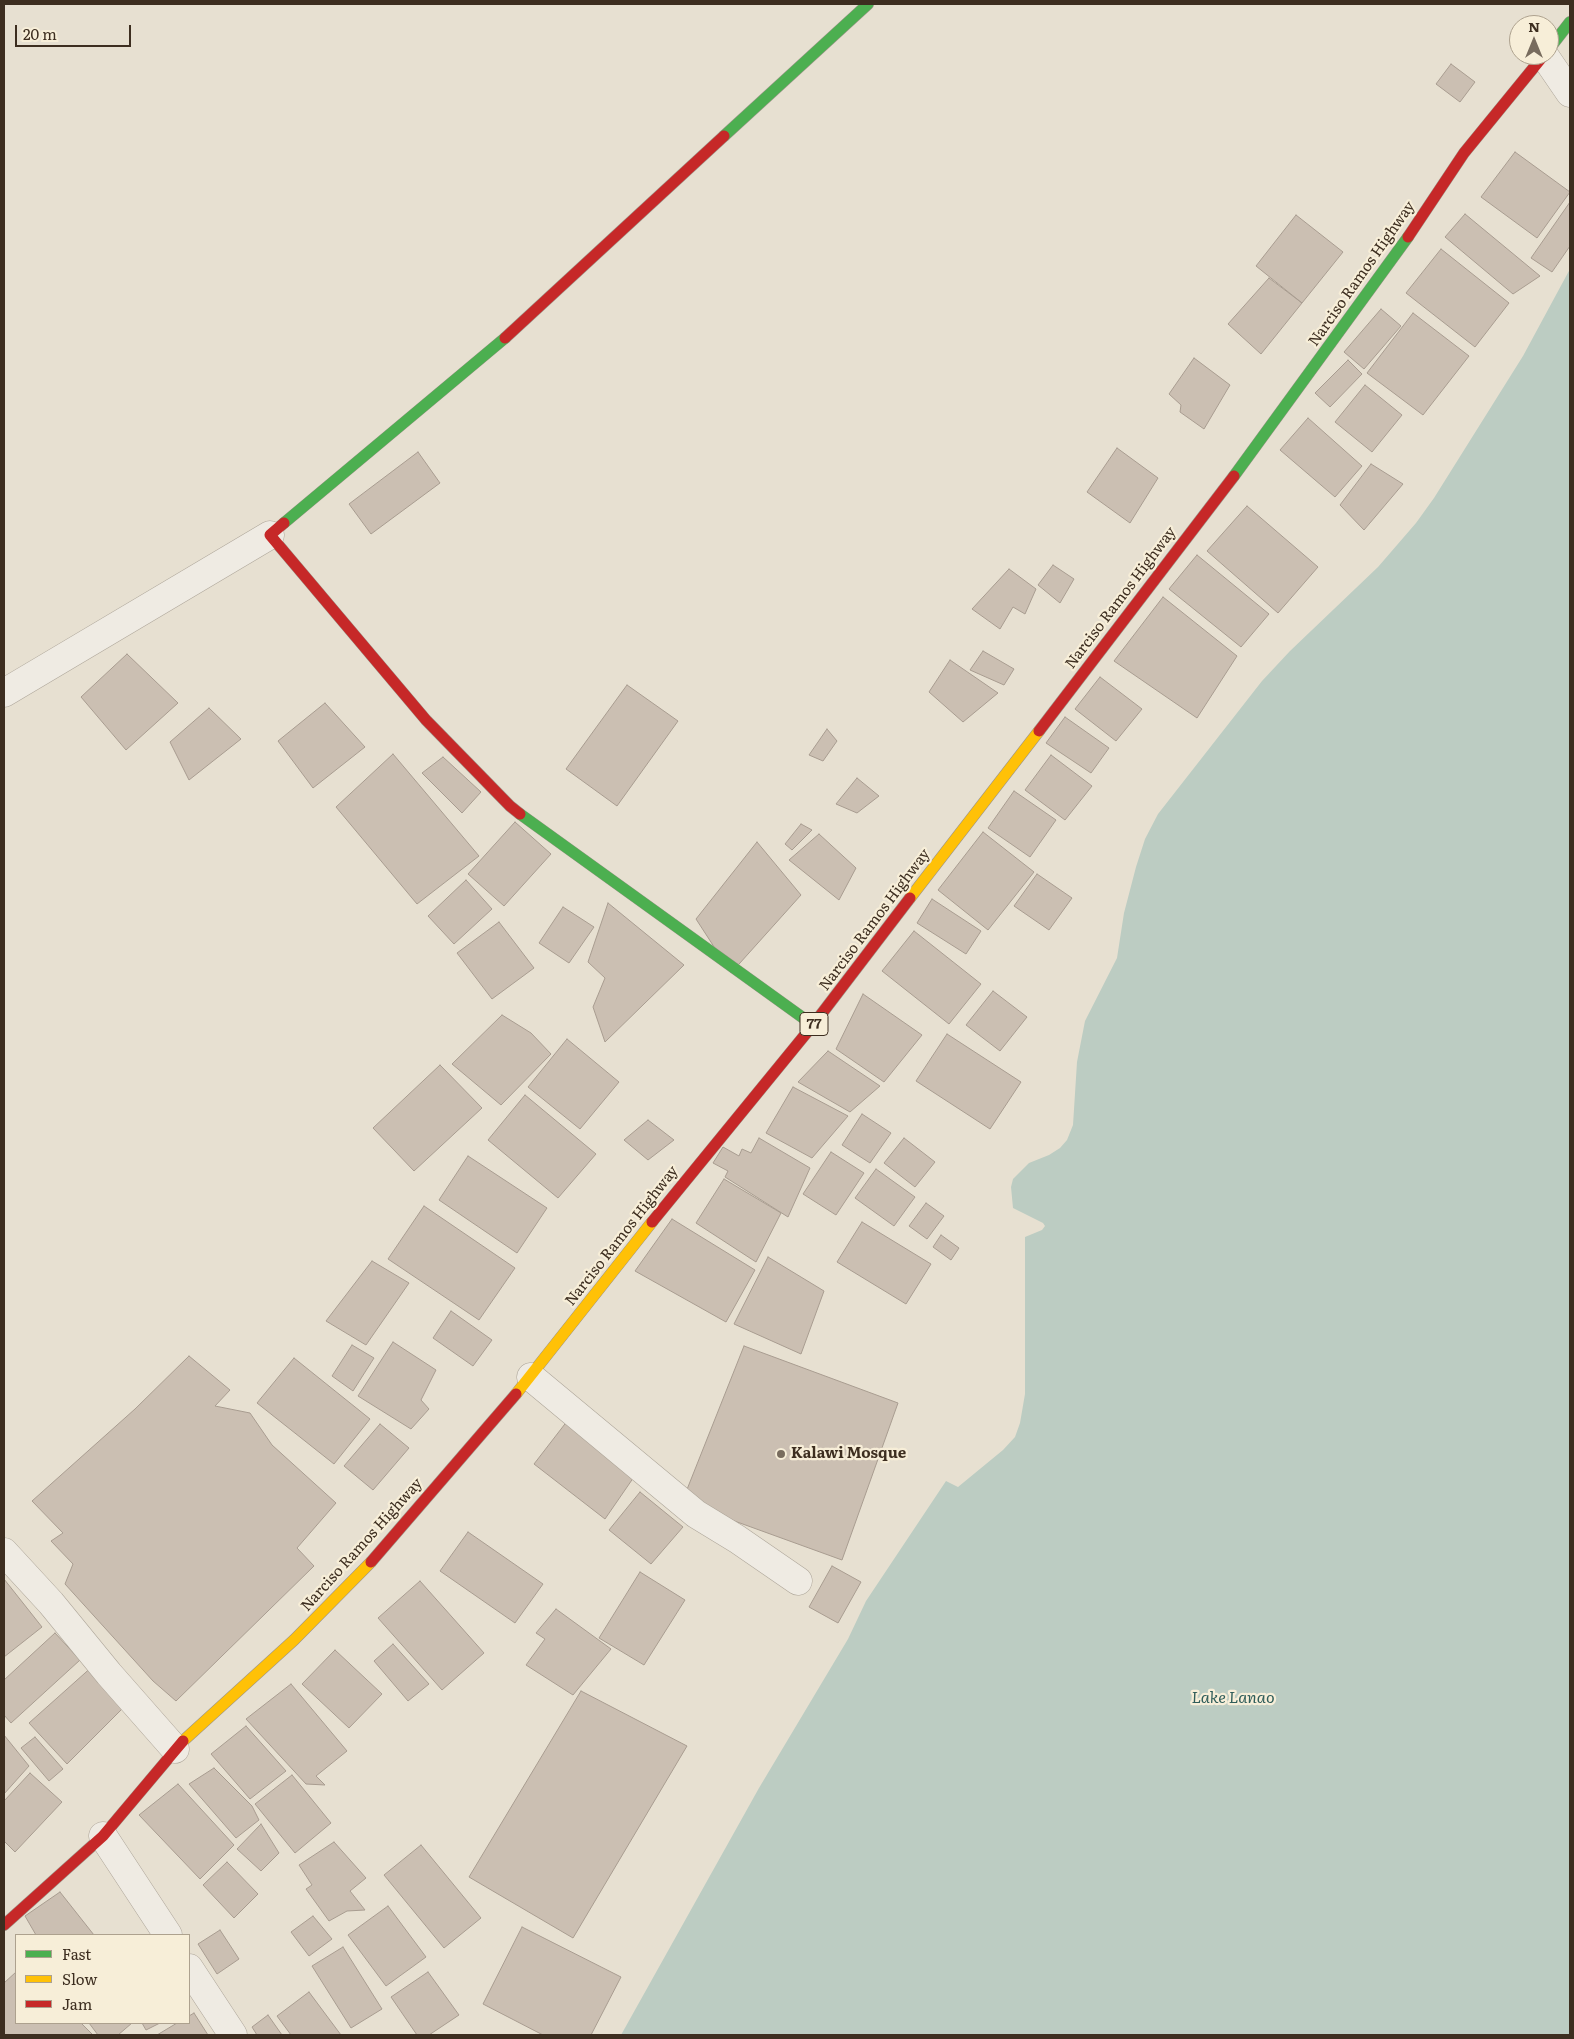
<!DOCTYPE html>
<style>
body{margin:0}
#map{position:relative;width:1574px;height:2039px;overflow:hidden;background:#e7e0d1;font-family:Literata,serif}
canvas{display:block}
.frame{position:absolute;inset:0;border:5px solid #3d2e20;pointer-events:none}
.legend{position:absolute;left:15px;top:1934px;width:175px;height:90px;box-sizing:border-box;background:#f7eed8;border:1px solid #ada18e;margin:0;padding:6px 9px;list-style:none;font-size:15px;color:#3d2e20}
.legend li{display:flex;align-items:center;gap:10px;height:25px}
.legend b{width:25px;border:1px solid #ada18e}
.north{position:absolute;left:1509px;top:15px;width:50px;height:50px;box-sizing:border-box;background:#f7eed8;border:1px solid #ada18e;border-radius:50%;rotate:0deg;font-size:14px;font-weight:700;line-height:20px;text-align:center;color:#3d2e20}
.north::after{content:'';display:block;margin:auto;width:18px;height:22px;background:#786c5e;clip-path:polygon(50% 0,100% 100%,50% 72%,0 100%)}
.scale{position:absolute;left:15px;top:25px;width:116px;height:22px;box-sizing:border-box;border:2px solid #3d2e20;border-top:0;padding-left:6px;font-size:15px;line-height:18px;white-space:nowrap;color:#3d2e20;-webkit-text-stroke:4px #f7eed8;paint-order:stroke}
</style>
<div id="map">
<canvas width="1574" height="2039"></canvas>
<div class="frame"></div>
<ul class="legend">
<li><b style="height:6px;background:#4caf50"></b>Fast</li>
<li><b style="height:6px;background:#ffc107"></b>Slow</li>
<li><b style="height:6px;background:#c62828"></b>Jam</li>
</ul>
<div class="north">N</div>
<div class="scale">20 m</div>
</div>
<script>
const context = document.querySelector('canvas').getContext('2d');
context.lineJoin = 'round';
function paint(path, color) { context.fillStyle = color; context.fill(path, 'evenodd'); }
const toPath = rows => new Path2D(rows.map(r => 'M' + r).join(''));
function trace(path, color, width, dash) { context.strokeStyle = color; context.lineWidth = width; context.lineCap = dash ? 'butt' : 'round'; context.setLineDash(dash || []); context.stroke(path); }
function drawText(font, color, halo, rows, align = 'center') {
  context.font = font + ' Literata,serif'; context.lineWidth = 4.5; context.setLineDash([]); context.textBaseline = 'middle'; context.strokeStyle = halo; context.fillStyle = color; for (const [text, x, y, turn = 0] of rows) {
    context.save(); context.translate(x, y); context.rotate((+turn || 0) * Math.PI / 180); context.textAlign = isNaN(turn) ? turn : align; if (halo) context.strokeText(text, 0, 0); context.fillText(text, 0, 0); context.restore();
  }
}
const water = toPath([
 [1570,269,1570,2035,621,2035,759,1788,848,1639,866,1601,946,1481,958,1487,1003,1450,1015,1437,1020,1423,1025,1394,1025,1237,1042,1230,1045,1226,1043,1223,1013,1208,1011,1187,1013,1179,1029,1163,1049,1155,1060,1148,1067,1140,1073,1125,1077,1062,1085,1021,1117,958,1124,913,1136,867,1145,839,1158,814,1262,681,1290,651,1378,567,1416,523,1434,498,1523,356]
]);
const building = toPath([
 [1451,64,1475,82,1460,102,1436,84,1451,64],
 [1515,152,1570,192,1537,238,1481,197,1515,152],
 [1570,202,1570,246,1552,272,1531,258,1570,202],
 [1465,214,1540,276,1513,294,1445,237,1465,214],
 [1296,215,1343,252,1302,303,1256,266,1296,215],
 [1441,249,1509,303,1475,347,1406,293,1441,249],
 [1269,278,1302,303,1261,354,1228,324,1269,278],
 [1381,309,1401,326,1364,369,1344,352,1381,309],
 [1413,313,1469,356,1423,415,1367,373,1413,313],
 [1194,358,1230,385,1204,429,1180,412,1181,405,1169,394,1194,358],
 [1348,360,1362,374,1330,407,1315,393,1348,360],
 [1365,385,1402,415,1372,452,1335,422,1365,385],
 [1308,418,1362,466,1335,497,1280,450,1308,418],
 [1117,448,1158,478,1130,523,1087,492,1117,448],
 [418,452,440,483,371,534,349,504,418,452],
 [1371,464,1403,484,1364,530,1340,505,1371,464],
 [1247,506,1318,567,1278,613,1207,551,1247,506],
 [1197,555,1269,614,1241,647,1169,589,1197,555],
 [1053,565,1074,579,1060,603,1038,585,1053,565],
 [1009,569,1036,589,1025,614,1013,607,1000,629,972,609,1009,569],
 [1163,597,1237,656,1197,718,1114,661,1163,597],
 [983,651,1014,669,1004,685,970,670,983,651],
 [127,654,178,703,126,750,81,697,127,654],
 [950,660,998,693,963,722,929,692,950,660],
 [1100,677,1142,709,1116,741,1075,709,1100,677],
 [627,685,678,721,617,806,566,769,627,685],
 [325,703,365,747,313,788,278,741,325,703],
 [209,708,241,739,189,780,170,742,209,708],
 [1065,717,1109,748,1091,773,1046,743,1065,717],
 [827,729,837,741,823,761,809,755,827,729],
 [393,754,479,856,417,904,336,807,393,754],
 [1051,755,1092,786,1065,820,1025,790,1051,755],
 [443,757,481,792,462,813,422,773,443,757],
 [857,778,879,796,857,813,836,804,857,778],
 [1014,791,1056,820,1030,857,988,828,1014,791],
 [515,822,551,854,504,906,468,874,515,822],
 [801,824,812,830,792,850,785,844,801,824],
 [983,832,1034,872,988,930,938,890,983,832],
 [819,834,856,868,839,900,789,860,819,834],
 [757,842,801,895,731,973,696,919,757,842],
 [1037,874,1072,898,1049,930,1014,906,1037,874],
 [466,880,492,909,454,944,428,916,466,880],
 [932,899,981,931,966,954,917,923,932,899],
 [608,903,684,965,605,1042,593,1007,605,978,588,962,608,903],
 [563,907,594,927,569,963,539,943,563,907],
 [499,922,534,968,492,999,457,953,499,922],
 [914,931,981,984,949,1024,882,971,914,931],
 [993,991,1027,1017,1000,1051,966,1025,993,991],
 [863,994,922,1035,884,1082,836,1049,863,994],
 [502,1015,531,1033,551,1054,501,1105,452,1064,502,1015],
 [947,1034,1021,1082,990,1129,916,1081,947,1034],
 [567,1039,619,1082,580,1129,528,1087,567,1039],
 [828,1051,880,1086,850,1112,798,1082,828,1051],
 [440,1065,482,1108,414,1171,373,1128,440,1065],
 [793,1087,848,1116,812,1158,766,1133,793,1087],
 [525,1095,596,1154,558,1198,488,1140,525,1095],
 [862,1114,891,1133,870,1163,842,1145,862,1114],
 [648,1120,674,1140,648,1160,624,1140,648,1120],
 [759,1138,810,1168,788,1217,725,1177,728,1171,713,1163,723,1147,739,1156,742,1149,751,1153,759,1138],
 [904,1138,935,1162,915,1187,884,1163,904,1138],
 [831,1152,864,1173,836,1215,803,1194,831,1152],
 [468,1156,547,1208,517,1253,439,1200,468,1156],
 [876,1169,915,1197,894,1226,855,1198,876,1169],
 [724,1179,781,1213,756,1262,696,1223,724,1179],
 [926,1203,944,1216,927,1239,909,1226,926,1203],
 [424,1206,515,1268,479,1320,388,1259,424,1206],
 [672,1219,755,1270,726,1322,635,1271,672,1219],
 [862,1222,931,1264,906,1304,837,1262,862,1222],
 [941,1235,959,1248,951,1260,933,1247,941,1235],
 [768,1257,824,1291,801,1354,734,1324,768,1257],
 [372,1261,409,1283,366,1345,326,1321,372,1261],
 [451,1311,492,1340,473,1366,433,1338,451,1311],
 [393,1342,436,1370,421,1400,429,1409,411,1429,358,1396,393,1342],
 [352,1345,374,1358,353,1391,332,1376,352,1345],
 [744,1346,898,1403,842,1560,682,1502,744,1346],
 [189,1356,230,1390,215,1406,250,1413,272,1445,336,1503,297,1548,314,1566,176,1701,153,1681,65,1584,73,1564,51,1541,63,1533,32,1501,135,1409,189,1356],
 [294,1358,370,1419,334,1464,257,1403,294,1358],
 [568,1420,636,1474,605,1519,534,1464,568,1420],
 [380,1424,409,1448,373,1490,344,1466,380,1424],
 [640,1492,683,1527,651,1564,609,1530,640,1492],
 [468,1532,543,1584,515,1623,440,1571,468,1532],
 [832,1566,861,1582,838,1623,809,1607,832,1566],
 [640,1572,685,1600,644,1665,599,1638,640,1572],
 [4,1579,42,1627,4,1657,4,1579],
 [420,1581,484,1653,442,1690,378,1618,420,1581],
 [556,1609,611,1649,573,1695,526,1665,545,1639,536,1633,556,1609],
 [55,1633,80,1660,11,1723,4,1715,4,1680,55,1633],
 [393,1644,429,1684,408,1701,374,1661,393,1644],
 [335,1650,382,1694,349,1728,302,1684,335,1650],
 [94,1665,126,1705,67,1764,29,1723,94,1665],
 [291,1684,347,1751,316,1776,325,1785,306,1784,246,1719,291,1684],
 [581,1691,687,1746,573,1938,469,1877,581,1691],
 [246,1726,286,1771,250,1799,211,1754,246,1726],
 [4,1735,29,1766,4,1794,4,1735],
 [35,1737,63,1769,49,1781,21,1748,35,1737],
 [214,1768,252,1806,259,1820,236,1838,189,1784,214,1768],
 [30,1773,62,1802,15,1852,4,1841,4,1801,30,1773],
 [292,1775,331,1823,295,1853,255,1804,292,1775],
 [178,1784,234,1845,200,1879,139,1815,178,1784],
 [261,1824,279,1853,261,1871,237,1849,261,1824],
 [334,1842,366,1878,350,1891,365,1910,347,1911,329,1921,306,1889,312,1885,299,1865,334,1842],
 [421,1845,481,1918,444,1948,384,1875,421,1845],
 [227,1862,258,1894,234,1918,203,1885,227,1862],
 [60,1892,94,1935,36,1935,25,1916,60,1892],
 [388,1906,426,1957,386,1986,348,1935,388,1906],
 [313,1916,332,1939,309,1956,291,1932,313,1916],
 [522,1927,621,1977,591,2035,543,2035,483,2004,522,1927],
 [220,1930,239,1959,217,1974,198,1944,220,1930],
 [343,1947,382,2009,351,2028,312,1966,343,1947],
 [16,1972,16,2023,81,2023,93,2035,4,2035,4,1983,16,1972],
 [428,1972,459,2015,429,2035,417,2035,391,1997,428,1972],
 [309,1992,341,2035,291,2035,277,2016,309,1992],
 [194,2013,208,2035,157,2035,177,2023,189,2023,189,2016,194,2013],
 [268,2015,282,2035,257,2035,252,2027,268,2015],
 [89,2023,132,2023,118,2035,98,2035,89,2023],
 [142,2023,160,2023,146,2030,142,2023]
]);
const street = toPath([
 [1544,55,1570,93],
 [4,693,270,535],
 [531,1377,696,1514,737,1539,798,1581],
 [4,1552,51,1603,109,1674,175,1749],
 [103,1836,168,1935],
 [189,1968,233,2035]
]);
const fast = toPath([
 [1549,49,1570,22],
 [724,136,868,4],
 [1234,476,1408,237],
 [284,523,505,338],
 [520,814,813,1025]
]);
const slow = toPath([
 [910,898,1039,731],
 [516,1394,652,1222],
 [183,1741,294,1640,371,1562]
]);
const jam = toPath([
 [1408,237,1464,153,1544,55],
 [505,338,724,136],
 [284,523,270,535,426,720,510,806,520,814],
 [1039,731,1234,476],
 [652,1222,813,1025,910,898],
 [371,1562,516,1394],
 [4,1925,103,1836,183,1741]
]);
const markers = [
 [781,1454,5,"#786c5e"]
];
const shields = [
 [814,1024,28]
];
const shieldNames = [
 ["77",814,1024]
];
const streetNames = [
 ["Narciso Ramos Highway",1362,274,-55],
 ["Narciso Ramos Highway",1121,598,-53],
 ["Narciso Ramos Highway",875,920,-53],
 ["Narciso Ramos Highway",622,1236,-52],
 ["Narciso Ramos Highway",362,1545,-48]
];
const poiNames = [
 ["Kalawi Mosque",791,1454]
];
const waterNames = [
 ["Lake Lanao",1233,1698]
];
paint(water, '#bcccc2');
paint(building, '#cbbfb2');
trace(building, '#a89c90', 1);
trace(street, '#ada599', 29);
trace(fast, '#9c958a', 12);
trace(slow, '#9c958a', 12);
trace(jam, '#9c958a', 12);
trace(street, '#efebe3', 28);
trace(fast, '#4caf50', 11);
trace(slow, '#ffc107', 11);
trace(jam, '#c62828', 11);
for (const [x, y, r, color] of markers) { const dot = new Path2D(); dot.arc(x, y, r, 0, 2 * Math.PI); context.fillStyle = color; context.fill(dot); trace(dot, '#f7eed8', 2); }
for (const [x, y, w] of shields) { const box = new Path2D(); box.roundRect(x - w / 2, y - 11.5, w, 23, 4); context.fillStyle = '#f7eed8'; context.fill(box); trace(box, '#3d2e20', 1); }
drawText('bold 14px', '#3d2e20', null, shieldNames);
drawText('15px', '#3d2e20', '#f7eed8', streetNames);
drawText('bold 15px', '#3d2e20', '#f7eed8', poiNames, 'left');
drawText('italic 16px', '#2f5d5a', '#f7eed8', waterNames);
</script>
